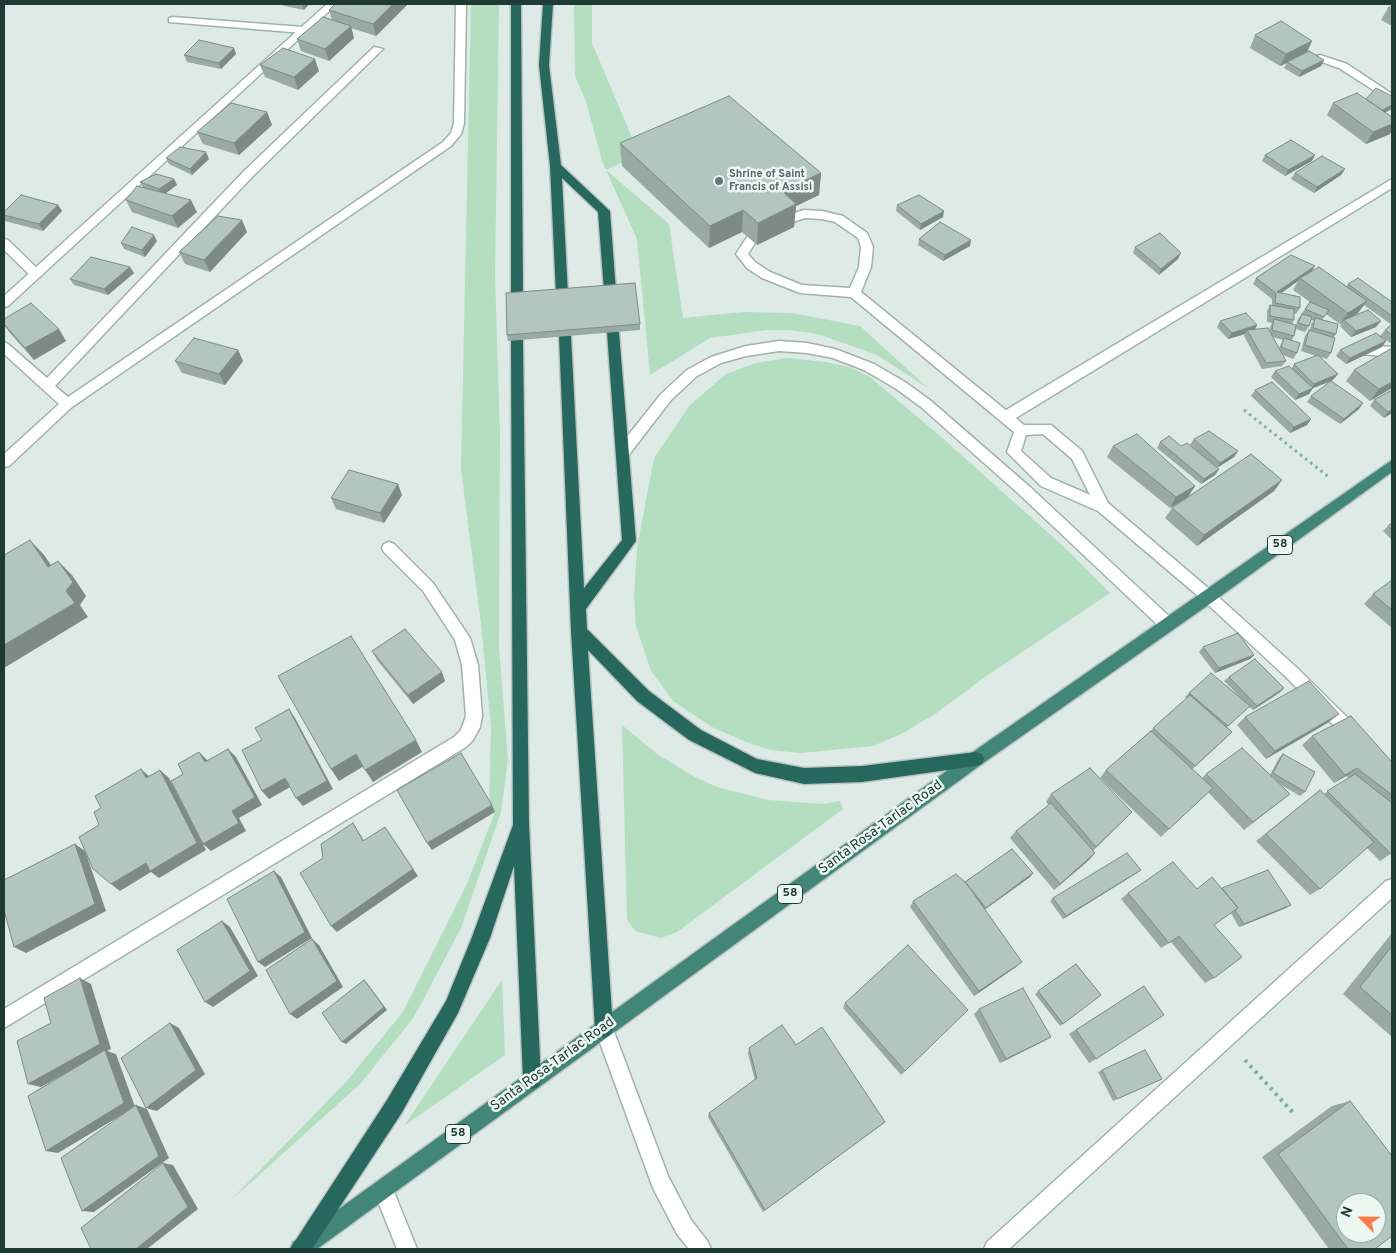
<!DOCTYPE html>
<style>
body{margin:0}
#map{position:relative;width:1396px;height:1253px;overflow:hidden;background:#ddeae5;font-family:Overpass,sans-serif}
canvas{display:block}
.frame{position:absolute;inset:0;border:5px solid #1e3a34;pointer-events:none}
.north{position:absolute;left:1336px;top:1193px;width:50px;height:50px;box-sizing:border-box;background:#edf7f2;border:1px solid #9aaba6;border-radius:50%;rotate:293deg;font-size:14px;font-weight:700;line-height:20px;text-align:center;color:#1e3a34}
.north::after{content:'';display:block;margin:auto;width:18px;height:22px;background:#fc7c48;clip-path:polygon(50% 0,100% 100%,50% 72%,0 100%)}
</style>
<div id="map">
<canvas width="1396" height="1253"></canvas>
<div class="frame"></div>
<div class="north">N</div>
</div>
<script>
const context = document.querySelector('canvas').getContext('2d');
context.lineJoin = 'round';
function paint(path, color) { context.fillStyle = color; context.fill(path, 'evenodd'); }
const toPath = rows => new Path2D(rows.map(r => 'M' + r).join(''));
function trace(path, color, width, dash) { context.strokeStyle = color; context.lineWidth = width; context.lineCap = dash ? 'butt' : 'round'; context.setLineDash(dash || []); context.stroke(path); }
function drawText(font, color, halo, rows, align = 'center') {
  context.font = font + ' Overpass,sans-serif'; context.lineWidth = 5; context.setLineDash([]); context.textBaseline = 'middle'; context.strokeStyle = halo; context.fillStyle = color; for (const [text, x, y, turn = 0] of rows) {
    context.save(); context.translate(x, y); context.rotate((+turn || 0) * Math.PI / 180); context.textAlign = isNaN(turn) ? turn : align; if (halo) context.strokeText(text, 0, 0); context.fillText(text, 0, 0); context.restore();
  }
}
const green = toPath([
 [471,4,499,4,495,275,500,434,499,647,508,760,501,812,461,928,414,1017,360,1084,228,1203,345,1083,403,1012,467,884,495,812,489,805,491,727,481,624,461,469],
 [574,4,592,4,592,43,639,154,606,170,669,224,683,318,743,312,792,313,860,326,928,388,877,355,818,334,789,330,767,330,710,338,650,375,637,239,602,161,586,101,575,76],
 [787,358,826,362,849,367,870,377,939,435,1063,546,1110,593,985,677,935,714,901,734,873,746,801,753,770,750,746,742,712,727,673,701,651,671,636,626,634,597,637,548,654,458,690,405,726,374,756,363],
 [622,725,657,754,695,777,717,787,768,800,823,804,840,801,843,809,677,932,661,938,635,931,627,919],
 [502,980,505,1055,404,1126]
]);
const pathFar1 = toPath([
 [1244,410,1330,478]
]);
const path = toPath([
 [1245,1060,1295,1115]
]);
const service = toPath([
 [173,17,303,27,308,30,303,33,169,22,169,18,173,17],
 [1320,55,1347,64,1392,94,1392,102,1339,68,1316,60,1316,56,1320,55],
 [804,210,822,211,843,216,867,233,873,247,871,267,861,292,1024,425,1051,425,1082,451,1108,503,1214,593,1216,597,1214,601,1209,603,1204,601,1098,511,1041,486,1007,452,1014,432,851,297,800,293,762,278,747,268,736,254,747,237,751,236,757,240,748,254,755,262,770,272,802,285,850,288,859,267,861,247,858,238,835,222,822,219,805,218,787,224,781,220,783,217,804,210],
 [1043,434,1072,459,1090,495,1051,478,1021,451,1026,435,1043,434],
 [4,239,8,240,40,271,42,274,40,277,32,277,4,250,4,239],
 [779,341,807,343,835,349,874,364,905,382,931,401,1030,487,1172,619,1174,624,1172,629,1167,630,1162,629,1020,495,921,407,895,388,864,370,833,358,807,353,779,351,746,356,721,363,697,376,671,400,628,456,618,456,616,452,618,448,661,394,687,370,711,357,746,346,779,341],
 [1355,345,1392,347,1392,357,1351,353,1349,350,1355,345],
 [604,1020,610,1023,613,1029,668,1176,691,1220,708,1242,711,1249,689,1249,677,1234,653,1188,595,1029,598,1023,604,1020],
 [383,1179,390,1182,417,1249,397,1249,373,1189,376,1182,383,1179]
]);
const minor = toPath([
 [327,4,337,4,8,306,4,307,4,296,327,4],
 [456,4,466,4,464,123,461,134,451,146,72,407,9,466,4,467,4,454,59,404,4,354,4,342,8,344,47,378,244,171,374,47,383,49,252,177,55,386,68,397,443,142,451,133,454,123,456,4],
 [1392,179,1392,188,1011,421,1001,421,999,417,1001,413,1392,179],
 [389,542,394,544,433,583,470,638,478,665,482,716,480,727,473,740,466,747,4,1028,4,1009,454,737,461,730,466,716,462,665,455,640,423,591,384,552,382,548,384,544,389,542],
 [1209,591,1214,593,1296,667,1360,730,1362,735,1360,740,1354,742,1348,740,1286,677,1204,601,1202,597,1204,593,1209,591],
 [1392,879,1392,898,1009,1249,984,1249,987,1242,1386,881,1392,879]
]);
const trunk = toPath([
 [1392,460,1392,472,1214,601,982,764,317,1249,290,1249,293,1242,970,754,1392,460]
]);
const motorway = toPath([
 [511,4,521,4,523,299,517,303,511,299,511,4],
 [543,4,553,4,549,65,561,165,610,211,616,291,610,295,604,291,598,212,562,178,568,295,562,299,556,295,550,166,539,65,543,4],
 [613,328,619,332,636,541,586,609,587,629,649,691,701,730,757,759,804,768,862,766,976,752,982,754,984,759,982,764,976,766,862,782,804,784,755,773,689,740,637,701,588,650,613,1029,610,1035,604,1038,598,1035,595,1029,571,631,559,336,565,331,571,336,584,588,622,540,607,332,613,328],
 [517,335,523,340,529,823,541,1080,539,1087,532,1089,525,1087,523,1080,514,866,490,938,458,1013,401,1114,312,1249,290,1249,387,1100,446,1001,472,937,513,825,511,340,517,335]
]);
const wall = toPath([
 [276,4,309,4,304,10],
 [408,4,376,36,351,28,354,38,329,61,301,51,297,39,332,20,329,10],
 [1392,6,1392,26,1381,20,1388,8],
 [1255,35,1312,41,1307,52,1324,60,1321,66,1299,77,1284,68,1287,63,1280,66,1250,48],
 [234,48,236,54,221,69,187,62,184,55],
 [260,65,319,71,298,90,265,77],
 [1333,103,1386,113,1390,134,1366,144,1327,115],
 [267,112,272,125,239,155,203,144,197,132],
 [620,143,821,173,819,195,796,206,794,227,757,245,742,232,709,248,622,166],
 [1265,155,1312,161,1285,176,1262,161],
 [166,158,209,159,192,175,169,164],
 [1345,169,1341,175,1314,193,1291,179,1295,173],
 [174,179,177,185,165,193,197,212,178,228,132,212,126,200,143,187,140,182],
 [58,205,62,211,43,231,5,221,4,218,4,212],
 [897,205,943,217,920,230,896,211],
 [247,232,210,272,185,264,179,252],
 [919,239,970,246,943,261,918,245],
 [157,241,145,257,124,249,121,243],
 [1135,247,1178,259,1159,275,1133,253],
 [1315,266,1312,271,1346,287,1348,284,1392,302,1392,344,1381,337,1386,341,1382,347,1346,364,1336,356,1340,350,1380,336,1385,330,1392,325,1364,305,1358,313,1353,316,1376,327,1351,337,1340,326,1342,323,1340,324,1326,314,1322,320,1336,334,1334,337,1331,353,1327,359,1320,357,1333,380,1331,381,1359,409,1340,424,1307,402,1311,396,1330,382,1313,388,1309,394,1295,400,1271,377,1275,371,1292,368,1294,364,1316,356,1301,351,1305,336,1309,330,1310,330,1311,324,1314,321,1311,320,1309,326,1305,332,1296,329,1294,336,1292,340,1297,353,1293,359,1283,355,1286,361,1282,366,1262,369,1244,336,1245,334,1228,339,1217,327,1220,321,1257,325,1255,330,1269,331,1271,325,1272,323,1267,322,1267,311,1270,305,1272,305,1272,299,1253,284,1256,278],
 [1298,281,1293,290,1310,302,1298,319,1296,325,1292,324,1294,320,1294,313,1296,314,1300,308,1281,293],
 [1273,337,1283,340,1279,348],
 [130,267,134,273,108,295,74,285,70,279],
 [4,319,66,341,34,360,9,332,4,325],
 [640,324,640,330,508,341,507,335],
 [238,350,243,361,225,385,182,373,175,361],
 [1354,370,1392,388,1370,401,1346,381],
 [1255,390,1307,425,1290,433,1251,396],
 [1374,400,1392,413,1384,418,1370,406],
 [1194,439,1238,451,1234,457,1217,468,1219,469,1215,475,1201,484,1157,448,1160,442,1181,446,1201,454,1190,445],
 [1113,446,1195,486,1188,497,1170,508,1107,457],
 [1282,480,1274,491,1197,546,1165,518,1172,508],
 [402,495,384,523,336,509,331,498],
 [1392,523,1392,540,1383,531,1388,526],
 [1392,580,1392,628,1364,604,1373,594],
 [1203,647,1254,655,1250,659,1215,673,1199,652],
 [372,651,445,681,413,704,377,660],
 [1229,677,1284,688,1279,693,1253,710,1249,707,1227,727,1232,732,1192,769,1202,778,1206,774,1270,775,1279,758,1283,754,1305,792,1300,796,1278,783,1290,794,1244,830,1208,792,1161,837,1100,778,1106,770,1187,699,1185,697,1189,693,1239,696,1224,681],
 [1245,717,1329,722,1266,759,1237,725],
 [1312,736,1392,762,1392,853,1380,861,1367,848,1320,889,1310,895,1256,841,1320,790,1324,794,1349,778,1346,776,1334,783,1302,745],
 [1051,794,1124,820,1093,851,1095,853,1089,860,1054,890,1010,838,1016,831,1049,805,1046,802],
 [1141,870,1137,873,1063,919,1050,901,1053,898],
 [1033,873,1030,877,985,909,1016,967,974,996,910,907,913,901,965,882],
 [1221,888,1291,905,1286,908,1239,927,1231,913,1214,925,1214,978,1205,983,1171,942,1161,948,1121,899,1128,893,1197,889],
 [1392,933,1392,1037,1343,994],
 [1076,964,1101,995,1060,1026,1035,994],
 [1144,986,1096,1059,1089,1063,1069,1034],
 [845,1003,968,1010,901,1075,843,1008],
 [979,1009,1051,1037,1044,1041,1000,1063,974,1014],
 [796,1045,885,1122,763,1212,708,1117,709,1113,755,1080,748,1054,749,1048],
 [1102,1070,1162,1079,1113,1101,1098,1072],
 [1350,1101,1375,1249,1329,1249,1262,1157,1332,1106]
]);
const shadedWall = toPath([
 [302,4,309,4,304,10],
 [393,4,408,4,376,36,373,24],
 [351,26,354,38,329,61,325,49],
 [1312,41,1306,54,1287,62,1287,63,1280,66,1286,54],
 [234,48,236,54,221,69,219,63],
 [315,59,319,71,298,90,294,77],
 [1324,60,1321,66,1299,77,1302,71],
 [1392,105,1392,109,1377,117,1381,111],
 [267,112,272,125,239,155,234,143],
 [1392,124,1392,131,1390,134,1366,144,1373,132],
 [206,152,209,159,192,175,190,169],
 [1315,155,1312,161,1285,176,1288,170],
 [1345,169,1341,175,1314,193,1317,187],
 [821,173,819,195,796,206,794,227,757,245,758,223,782,191],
 [174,179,177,185,162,196,159,189],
 [191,200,197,212,178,228,172,216],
 [58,205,62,211,43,231,39,224],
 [743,210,742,232,709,248,710,226],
 [944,211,943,217,920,230,921,224],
 [242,220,247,232,210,272,204,260],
 [154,235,157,241,145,257,142,250],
 [971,240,970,246,943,261,945,255],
 [1181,253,1178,259,1159,275,1161,269],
 [1315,266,1311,272,1300,278,1298,281,1276,297,1277,292],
 [130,267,134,273,108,295,104,289],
 [1367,301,1358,313,1345,321,1344,320,1342,323,1340,324,1348,313],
 [1381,321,1376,327,1351,337,1356,331],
 [1257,325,1254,331,1247,330,1245,334,1228,339,1232,333],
 [59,329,66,341,34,360,25,348],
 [1386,341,1382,347,1346,364,1350,358],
 [238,350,243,361,225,385,219,374],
 [1338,374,1333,380,1313,388,1309,394,1295,400,1299,394,1310,390,1314,384],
 [1392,382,1392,388,1370,401,1379,389],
 [1363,403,1359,409,1340,424,1344,419],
 [1392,410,1392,413,1384,418,1388,412],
 [1311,419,1307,425,1290,433,1294,427],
 [1238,451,1234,457,1217,468,1220,463],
 [1219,469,1215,475,1201,484,1204,479],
 [1282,480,1274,491,1197,546,1204,535],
 [398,484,402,495,384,523,380,513],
 [1195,486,1188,497,1170,508,1176,497],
 [30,540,44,555,62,581,48,567],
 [58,561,72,575,86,596,80,605,88,617,4,668,4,645,66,591],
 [1254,655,1250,659,1215,673,1219,668],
 [442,672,445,681,413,704,408,695],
 [1284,688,1279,693,1253,710,1257,706],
 [289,709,295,718,333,789,303,806,296,798],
 [1339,714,1329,722,1266,759,1275,751],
 [1232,732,1224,740,1187,774,1195,766],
 [416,740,422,752,373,782,365,770],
 [228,749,236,757,262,805,239,818,246,831,211,851,203,844,232,811],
 [199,752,207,760,213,771,205,762],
 [356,754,364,766,339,781,331,769],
 [1357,768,1346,776,1334,783,1345,775],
 [141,769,150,777,146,778],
 [160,770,169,778,206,850,159,878,151,872,120,891,111,884,146,863],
 [285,778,292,786,269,799,262,791],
 [492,805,495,812,432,850,427,843],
 [353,823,358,831,369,849,363,841],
 [385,827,418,876,337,932,331,926],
 [75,844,85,851,106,911,26,953,14,947],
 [1095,853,1089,860,1054,890,1060,884],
 [1141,870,1137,873,1063,919,1066,916],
 [274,871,281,877,312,938,265,967,258,962],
 [1033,873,1030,877,983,911,986,908],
 [1291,905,1286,908,1239,927,1244,924],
 [222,921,230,927,258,976,213,1007,205,1002],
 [312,939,319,945,343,987,297,1019,290,1014],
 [1022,962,1016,967,974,996,979,991],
 [80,978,91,984,111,1049,107,1051,116,1054,135,1107,58,1153,46,1151,106,1051,41,1087,28,1084],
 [364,980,367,983,387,1010,346,1044,342,1042],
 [170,1023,179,1028,205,1074,157,1111,146,1108],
 [1051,1037,1044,1041,1000,1063,1006,1059],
 [136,1105,147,1109,169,1158,94,1212,82,1211],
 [163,1163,173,1165,198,1209,147,1249,136,1249]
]);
const building = toPath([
 [335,4,393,4,373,24,329,10,335,4],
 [1392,6,1392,10,1388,8,1392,6],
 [323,17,351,26,325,49,297,39,323,17],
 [1281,21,1312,41,1286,54,1255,35,1281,21],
 [199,40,234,48,219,63,184,55,199,40],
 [283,48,315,59,294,77,260,65,283,48],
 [1309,51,1324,60,1302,71,1287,62,1309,51],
 [1376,88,1392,96,1392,105,1382,110,1366,99,1376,88],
 [1357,93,1392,117,1392,124,1373,132,1333,103,1357,93],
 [729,96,821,173,782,191,796,204,758,223,743,210,710,226,620,143,729,96],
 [231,103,267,112,234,143,197,132,231,103],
 [1291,140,1315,155,1288,170,1265,155,1291,140],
 [180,147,206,152,190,169,166,158,180,147],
 [1322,156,1345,169,1317,187,1295,173,1322,156],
 [156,174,174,179,159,189,140,182,156,174],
 [137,186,191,200,172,216,126,200,137,186],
 [21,195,58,205,39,224,4,215,4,212,21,195],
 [919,195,944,211,921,224,897,205,919,195],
 [218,216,242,220,204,260,179,252,218,216],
 [940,222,971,240,945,255,919,239,940,222],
 [132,227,154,235,142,250,121,243,132,227],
 [1160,233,1181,253,1161,269,1135,247,1160,233],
 [1291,255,1315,266,1277,292,1300,297,1300,308,1275,303,1276,293,1256,278,1291,255],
 [91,257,130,267,104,289,70,279,91,257],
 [1319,267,1367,301,1348,313,1300,278,1319,267],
 [1358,278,1392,302,1392,316,1348,284,1358,278],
 [635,283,640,324,507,335,506,293,635,283],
 [1310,302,1329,310,1324,317,1305,309,1310,302],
 [31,303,59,329,25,348,4,324,4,319,31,303],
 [1270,305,1294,309,1294,320,1270,316,1270,305],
 [1368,310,1381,321,1356,331,1344,320,1368,310],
 [1246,313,1257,325,1232,333,1220,321,1246,313],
 [1302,314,1312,317,1309,326,1298,323,1302,314],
 [1315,318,1338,324,1336,334,1313,328,1315,318],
 [1274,319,1296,325,1294,336,1272,330,1274,319],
 [1392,324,1392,335,1385,330,1392,324],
 [1268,328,1286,361,1266,363,1247,330,1268,328],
 [1309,330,1335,338,1331,353,1305,345,1309,330],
 [1376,333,1386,341,1350,358,1340,350,1376,333],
 [194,338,238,350,219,374,175,361,194,338],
 [1284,338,1300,343,1297,353,1281,347,1284,338],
 [1392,348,1392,382,1379,389,1354,370,1392,348],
 [1318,355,1338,374,1314,384,1294,364,1318,355],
 [1289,366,1313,388,1299,394,1275,371,1289,366],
 [1331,381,1363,403,1344,419,1311,396,1331,381],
 [1272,382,1311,419,1294,427,1255,390,1272,382],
 [1392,390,1392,410,1388,412,1374,400,1392,390],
 [1209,431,1238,451,1220,463,1194,439,1209,431],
 [1137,434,1195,486,1176,497,1113,446,1137,434],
 [1169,436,1181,446,1187,443,1219,469,1204,479,1160,442,1169,436],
 [1251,454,1282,480,1204,535,1172,508,1251,454],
 [349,470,398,484,380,513,331,498,349,470],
 [1392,523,1392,530,1388,526,1392,523],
 [30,540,48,567,58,561,73,582,66,591,75,603,4,645,4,555,30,540],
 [1392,580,1392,610,1373,594,1392,580],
 [405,629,442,672,408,695,372,651,405,629],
 [1238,633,1254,655,1219,668,1203,647,1238,633],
 [351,636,416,740,365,770,356,754,331,769,278,676,351,636],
 [1255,659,1284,688,1257,706,1229,677,1255,659],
 [1211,673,1250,706,1228,726,1189,693,1211,673],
 [1309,681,1339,714,1275,751,1245,717,1309,681],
 [1190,695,1232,732,1195,766,1153,728,1190,695],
 [289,709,327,781,296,798,285,778,262,791,242,750,262,740,255,728,289,709],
 [1351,716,1392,762,1392,795,1357,768,1345,775,1312,736,1351,716],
 [1151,731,1213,788,1169,829,1106,770,1151,731],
 [1242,748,1290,794,1253,822,1206,774,1242,748],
 [228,749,255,797,232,811,239,823,203,844,171,781,183,774,178,764,199,752,205,762,228,749],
 [461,753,492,805,427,843,397,790,461,753],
 [1283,754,1315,772,1305,792,1273,773,1283,754],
 [1090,768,1132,812,1096,847,1051,794,1090,768],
 [141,769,146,778,160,770,197,843,150,871,146,863,111,884,93,869,79,837,99,825,94,812,101,808,95,796,141,769],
 [1355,774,1392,803,1392,853,1391,854,1327,791,1355,774],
 [1320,790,1374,842,1320,889,1266,834,1320,790],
 [1051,803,1095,853,1060,884,1016,831,1051,803],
 [353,823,363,841,385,827,413,869,331,926,300,873,323,858,321,844,353,823],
 [75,844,95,904,14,947,4,910,4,880,75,844],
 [1012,849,1033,873,986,908,965,882,1012,849],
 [1127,853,1141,870,1066,916,1053,898,1127,853],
 [1173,862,1197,889,1212,877,1238,908,1214,925,1242,957,1214,978,1179,936,1169,943,1128,893,1173,862],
 [1268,870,1291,905,1244,924,1235,910,1238,908,1222,888,1268,870],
 [274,871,305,932,258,962,227,899,274,871],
 [956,874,967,884,1022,962,979,991,913,901,956,874],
 [222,921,250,971,205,1002,177,950,222,921],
 [312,939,337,981,290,1014,266,970,312,939],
 [908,945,968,1010,905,1071,845,1003,908,945],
 [1392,946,1392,1015,1360,987,1392,946],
 [1076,964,1101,995,1063,1024,1038,991,1076,964],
 [80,978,100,1044,28,1084,17,1041,51,1023,44,998,80,978],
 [364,980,384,1007,342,1042,322,1013,364,980],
 [1144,986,1164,1015,1096,1059,1076,1030,1144,986],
 [1023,988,1051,1037,1006,1059,979,1009,1023,988],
 [170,1023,196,1070,146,1108,121,1058,170,1023],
 [782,1025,796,1045,822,1027,885,1122,765,1210,709,1113,757,1078,749,1048,782,1025],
 [105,1050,124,1103,46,1151,28,1096,105,1050],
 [1145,1050,1162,1079,1117,1099,1102,1070,1145,1050],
 [1350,1101,1392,1156,1392,1236,1375,1249,1348,1249,1278,1154,1350,1101],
 [1346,1203,1376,1203,1376,1233,1346,1233,1346,1203],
 [136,1105,159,1156,82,1211,61,1158,136,1105],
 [163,1163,188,1207,136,1249,91,1249,81,1228,163,1163]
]);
const markers = [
 [719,181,5,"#6b7280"]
];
const farWorshipnames = [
 ["Shrine of Saint",729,175],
 ["Francis of Assisi",729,188]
];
const shields = [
 [1280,545,25],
 [790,894,25],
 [458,1134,25]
];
const shieldNames = [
 ["58",1280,545],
 ["58",790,894],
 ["58",458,1134]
];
const streetNames = [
 ["Santa Rosa-Tarlac Road",881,828,-36],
 ["Santa Rosa-Tarlac Road",553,1065,-36]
];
paint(green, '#b3dec0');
trace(service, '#a0b2ac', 3);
trace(minor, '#a0b2ac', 3);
trace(trunk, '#bcc4c2', 3);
trace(motorway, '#bcc4c2', 3);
trace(pathFar1, '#7bb0a2', 3, [2.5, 4]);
trace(path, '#7bb0a2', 4, [3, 4.5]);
paint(service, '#fff');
paint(minor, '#fff');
paint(trunk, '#428679');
paint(motorway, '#27685e');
paint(wall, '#99a9a3');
paint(shadedWall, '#7d8a85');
paint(building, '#b2c5be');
trace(building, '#7d8a85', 1);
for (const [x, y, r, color] of markers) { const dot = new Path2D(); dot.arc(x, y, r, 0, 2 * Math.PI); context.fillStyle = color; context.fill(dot); trace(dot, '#edf7f2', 2); }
drawText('bold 11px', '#5b616d', '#edf7f2', farWorshipnames, 'left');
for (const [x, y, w] of shields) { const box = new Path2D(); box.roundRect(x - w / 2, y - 9.5, w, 19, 4); context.fillStyle = '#edf7f2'; context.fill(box); trace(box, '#1e3a34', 1); }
drawText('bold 12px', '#1e3a34', null, shieldNames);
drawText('14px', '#1e3a34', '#edf7f2', streetNames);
</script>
